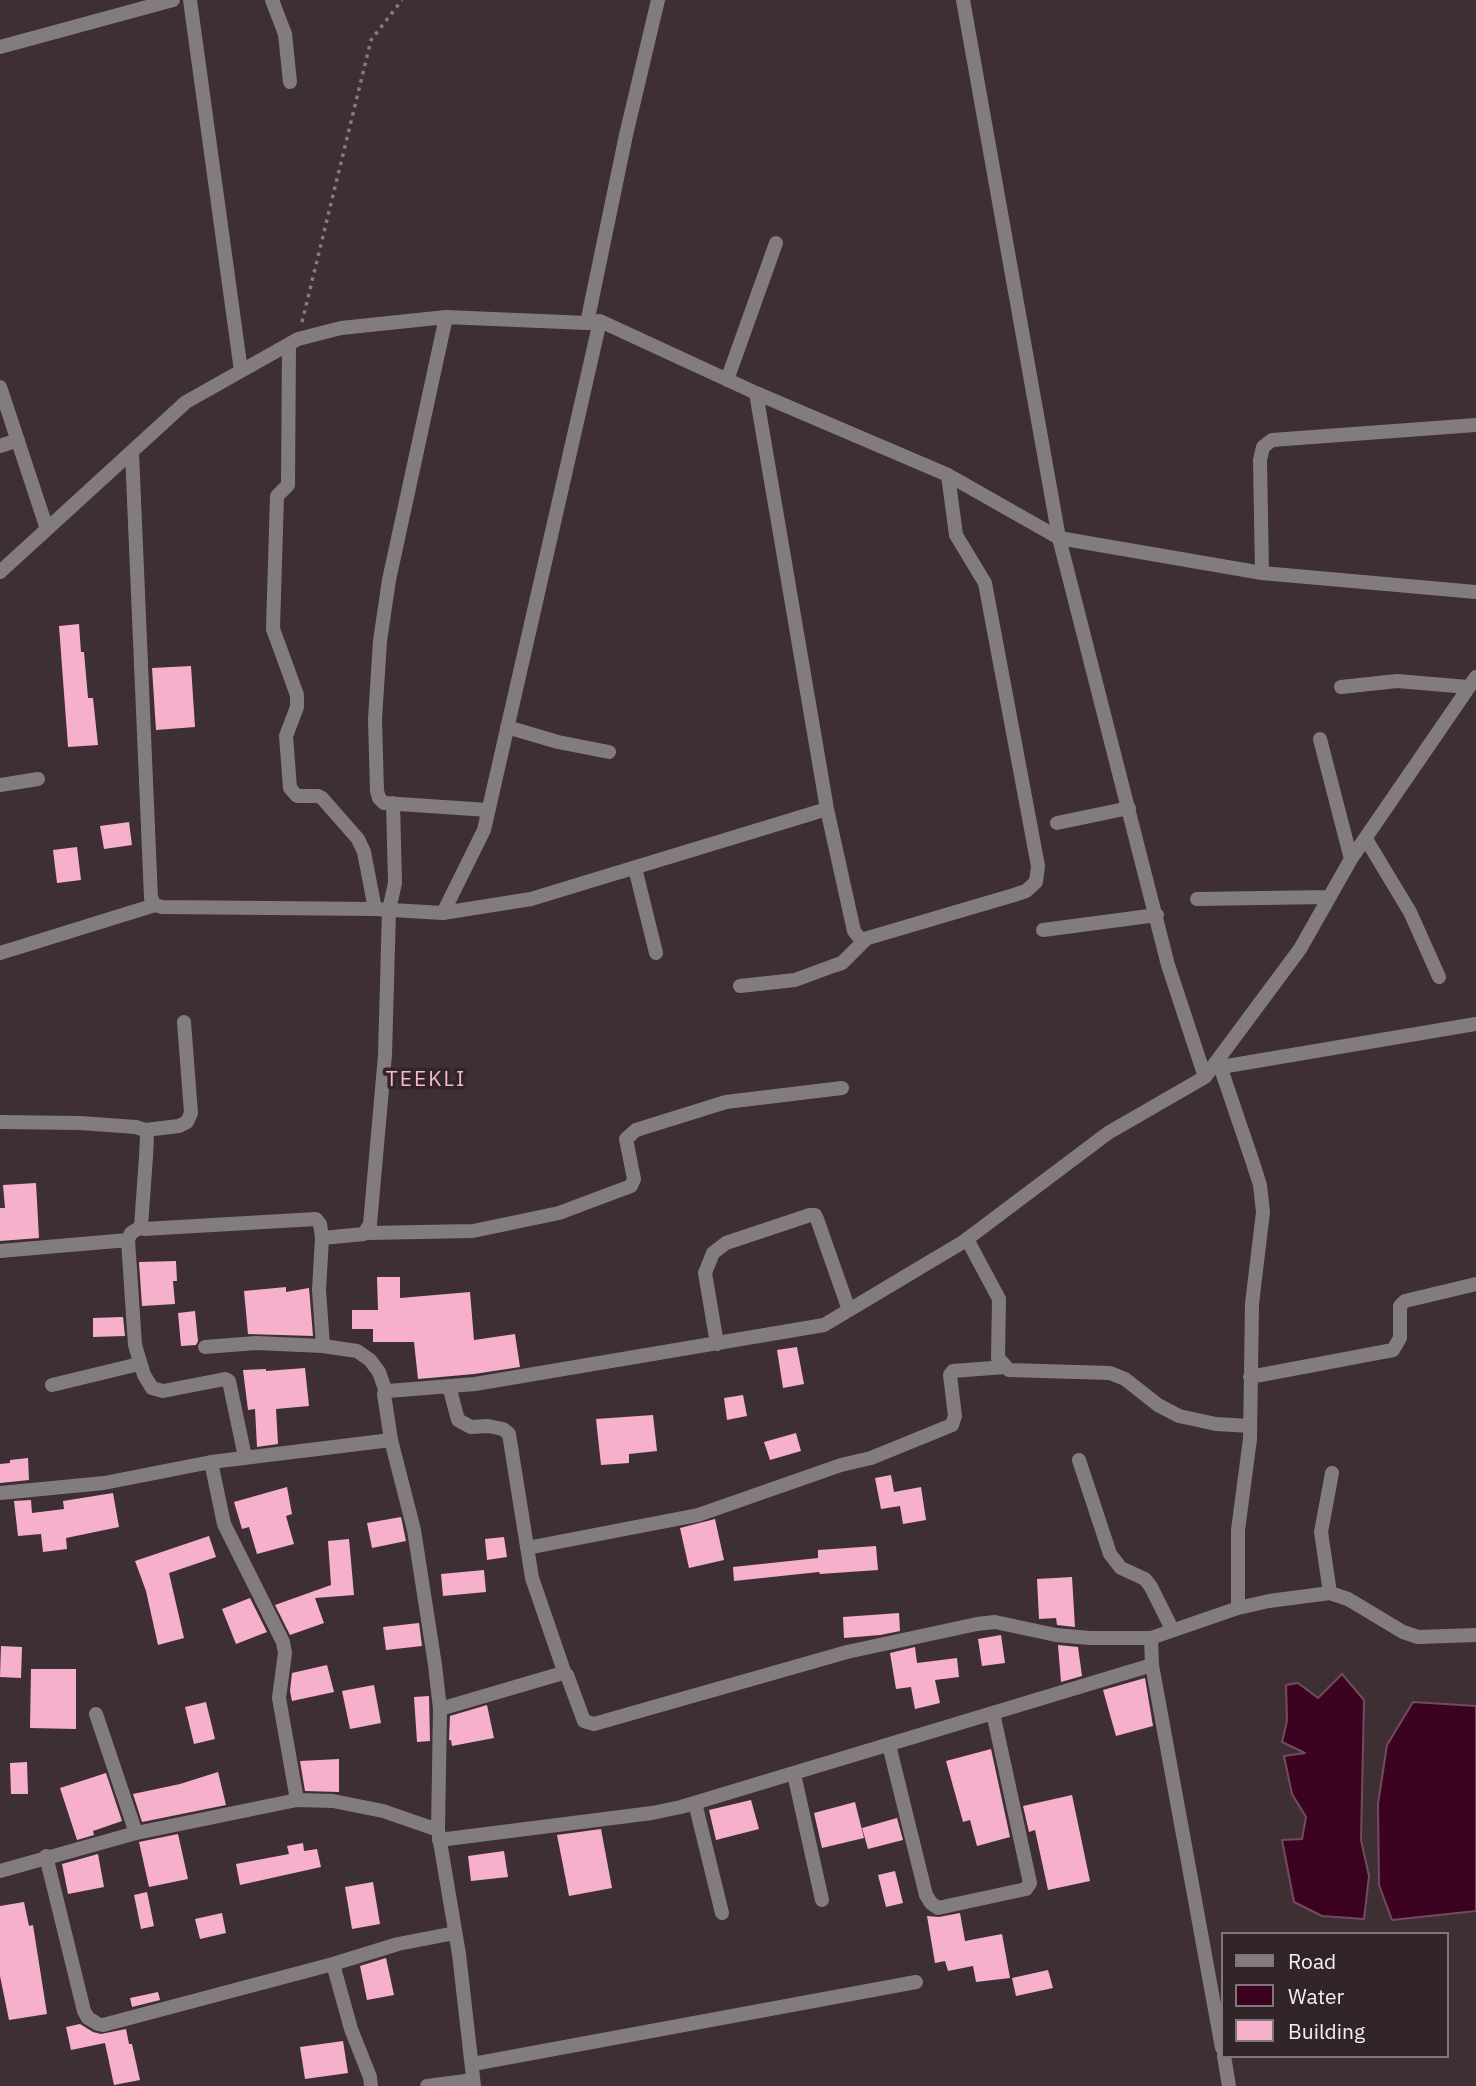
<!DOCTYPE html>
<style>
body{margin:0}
#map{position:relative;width:1476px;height:2086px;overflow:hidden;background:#3d2f34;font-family:"IBM Plex Sans",sans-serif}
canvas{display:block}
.legend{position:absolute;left:1221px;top:1932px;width:228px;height:126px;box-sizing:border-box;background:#32252a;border:2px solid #81767a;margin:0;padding:9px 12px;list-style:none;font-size:21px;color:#f8eff2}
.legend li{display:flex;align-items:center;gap:14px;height:35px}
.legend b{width:35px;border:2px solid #81767a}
</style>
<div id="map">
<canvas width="1476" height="2086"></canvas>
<ul class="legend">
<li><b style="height:9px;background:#837c7e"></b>Road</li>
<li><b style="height:19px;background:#3b0320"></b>Water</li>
<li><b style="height:19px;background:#f7b0cb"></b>Building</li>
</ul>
</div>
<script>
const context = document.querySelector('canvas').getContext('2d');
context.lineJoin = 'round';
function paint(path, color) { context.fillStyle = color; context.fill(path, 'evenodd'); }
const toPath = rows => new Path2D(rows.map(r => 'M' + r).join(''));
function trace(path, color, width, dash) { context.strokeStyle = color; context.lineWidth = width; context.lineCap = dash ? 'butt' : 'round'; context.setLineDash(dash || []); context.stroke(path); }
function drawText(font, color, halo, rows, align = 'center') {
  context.font = font + ' "IBM Plex Sans",sans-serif'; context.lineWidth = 7; context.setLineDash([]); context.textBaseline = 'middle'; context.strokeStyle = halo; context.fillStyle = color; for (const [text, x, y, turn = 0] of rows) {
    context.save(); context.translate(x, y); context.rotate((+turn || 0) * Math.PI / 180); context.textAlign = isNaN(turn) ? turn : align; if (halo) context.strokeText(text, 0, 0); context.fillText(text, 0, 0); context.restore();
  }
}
const water = toPath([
 [1342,1674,1364,1700,1361,1840,1369,1876,1364,1919,1322,1916,1294,1902,1282,1840,1302,1839,1306,1817,1292,1794,1284,1756,1305,1753,1282,1742,1287,1721,1286,1685,1298,1683,1318,1698,1342,1674],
 [1413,1702,1476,1706,1476,1911,1392,1920,1379,1885,1378,1804,1387,1745,1413,1702]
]);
const building = toPath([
 [79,624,81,652,84,652,88,698,93,698,98,745,68,747,59,626],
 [191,666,195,727,156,730,152,668],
 [129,822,132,845,104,849,100,826],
 [77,847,81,880,57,883,53,850],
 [36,1183,39,1238,0,1241,0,1208,5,1208,3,1185],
 [176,1261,177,1281,173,1281,175,1304,142,1306,139,1262],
 [377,1277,400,1277,400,1298,470,1292,474,1340,515,1334,520,1367,474,1374,418,1379,414,1342,373,1342,373,1329,352,1329,352,1310,378,1310],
 [286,1287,286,1292,309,1288,313,1336,248,1334,244,1291],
 [195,1311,198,1341,196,1345,181,1346,178,1313],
 [123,1317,125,1336,93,1337,93,1318],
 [797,1347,804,1384,783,1388,777,1350],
 [305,1368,309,1406,276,1409,278,1444,257,1447,255,1409,248,1410,243,1370,266,1369,266,1371],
 [743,1395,747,1416,727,1420,724,1398],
 [653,1415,657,1451,629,1454,629,1463,601,1465,596,1419],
 [796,1433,801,1451,770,1460,764,1442],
 [28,1458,29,1480,0,1483,0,1464,10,1463,10,1460],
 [891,1475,894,1492,921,1487,926,1520,903,1524,900,1506,881,1509,875,1478],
 [287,1487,292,1514,286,1516,294,1544,257,1554,249,1527,242,1529,234,1502],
 [113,1493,119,1527,66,1538,67,1549,43,1552,41,1534,18,1536,14,1501,31,1500,32,1513,64,1509,63,1501],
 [401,1517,406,1541,372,1548,367,1523],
 [715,1519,724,1560,689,1568,680,1528],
 [209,1536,216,1557,169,1573,184,1638,158,1645,146,1591,135,1561],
 [504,1537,507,1557,487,1560,485,1539],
 [349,1539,354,1595,315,1598,324,1623,290,1635,275,1605,331,1585,328,1541],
 [876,1546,878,1570,820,1574,819,1572,734,1581,733,1567,818,1558,818,1550],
 [484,1570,486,1592,443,1596,441,1574],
 [1072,1577,1075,1627,1057,1625,1056,1618,1039,1619,1037,1579],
 [250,1598,267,1632,236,1644,222,1609],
 [899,1613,900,1631,880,1635,844,1638,843,1617],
 [419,1623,422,1646,386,1650,383,1627],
 [1001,1635,1005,1663,982,1666,978,1639],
 [1058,1645,1078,1647,1082,1676,1061,1682],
 [1,1646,22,1647,21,1678,0,1677],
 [915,1647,917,1663,957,1658,959,1677,935,1680,940,1703,915,1709,911,1687,896,1689,890,1653],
 [327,1665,334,1692,292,1701,290,1691,292,1673],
 [31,1669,76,1669,76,1729,30,1728],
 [1145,1678,1153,1726,1116,1736,1103,1690],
 [374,1685,381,1723,350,1729,342,1691],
 [429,1696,430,1741,417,1742,414,1697],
 [206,1702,215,1739,194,1744,185,1707],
 [487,1705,494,1738,452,1746,451,1740,449,1740,450,1716],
 [991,1749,1010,1837,977,1846,970,1820,963,1822,946,1761],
 [339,1759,339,1792,305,1791,300,1761],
 [27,1762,28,1794,11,1794,10,1763],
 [218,1772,226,1805,142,1822,133,1794,180,1784],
 [106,1773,122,1821,93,1831,94,1835,77,1840,60,1788],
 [1072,1795,1090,1881,1048,1890,1035,1830,1029,1832,1023,1806],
 [751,1800,759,1829,716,1840,709,1810],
 [855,1802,864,1838,822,1848,814,1813],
 [897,1818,903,1840,868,1849,862,1828],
 [601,1829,612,1888,569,1896,557,1835],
 [178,1834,188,1879,149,1887,139,1842],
 [303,1843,304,1851,317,1849,321,1867,240,1885,236,1864,289,1854,287,1846],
 [504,1851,508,1877,471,1881,468,1856],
 [98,1854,104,1887,68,1894,62,1864],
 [895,1871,903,1903,886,1907,878,1875],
 [373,1882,380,1924,352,1929,345,1887],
 [147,1892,154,1926,141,1929,134,1895],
 [24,1902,29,1926,33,1925,47,2014,9,2020,0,1976,0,1906],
 [222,1913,226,1933,200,1939,195,1919],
 [960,1913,965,1941,1002,1934,1010,1978,976,1982,973,1966,948,1971,945,1961,935,1963,927,1916,939,1917],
 [386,1958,394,1995,367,2000,360,1966],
 [1048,1970,1053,1988,1016,1996,1012,1978],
 [158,1992,160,2000,132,2007,130,1998],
 [80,2024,93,2032,101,2034,126,2029,129,2044,132,2044,140,2080,114,2085,105,2043,71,2050,66,2027],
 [343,2041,348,2073,305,2079,300,2047]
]);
const path = toPath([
 [302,322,371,40,402,0]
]);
const minor = toPath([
 [190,0,241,371],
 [272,0,285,34,290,82],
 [963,0,1059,538,1168,965,1205,1077],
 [0,47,173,0],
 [446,317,389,580,380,641,375,719,377,791,379,798,384,803,488,810],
 [587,323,626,135,658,0],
 [289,344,288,485,277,496,273,629,297,695,297,707,286,736,290,788,297,796,318,796,322,798,358,839,364,852,375,909],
 [727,380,776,243],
 [0,387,47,529],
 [756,393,827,809,854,931,861,940,1014,895,1026,891,1036,882,1038,866,985,583,956,535,948,475],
 [0,446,18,440],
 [132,453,151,898,155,905],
 [0,572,186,402,298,339,341,328,446,317,587,323,600,321,756,393,948,475,1059,538,1262,573,1476,592],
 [1262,573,1260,460,1263,447,1272,440,1476,425],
 [1341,687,1397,681,1468,687],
 [507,727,558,742,609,752],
 [1320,739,1351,859],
 [0,785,38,779],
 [1057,823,1129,808],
 [1366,839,1410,912,1439,977],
 [635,868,656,953],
 [1197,899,1328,897],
 [443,913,484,830,600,321],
 [1043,930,1157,915],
 [0,953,155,905,162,907,375,909,443,913,531,899,827,809],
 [740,986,795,980,833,966,842,963,865,940],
 [1218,1060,1253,1163,1260,1185,1263,1212,1252,1304,1250,1439,1238,1530,1238,1608],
 [1221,1067,1476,1024],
 [0,1122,80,1123,136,1127,145,1130,147,1136,146,1157,141,1226,144,1229,316,1219,320,1224,322,1238,319,1290,323,1346],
 [145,1130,179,1126,187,1122,191,1113,184,1022],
 [141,1227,131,1233,128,1240,135,1345,144,1375,152,1388,163,1391,225,1379,229,1381,245,1457],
 [367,1233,473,1231,559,1213,631,1186,634,1179,626,1139,636,1130,726,1102,842,1088],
 [322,1238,364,1234,370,1224,385,1055,389,910,395,883,393,803],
 [967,1239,999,1299,998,1358,1009,1370,1110,1373,1125,1379,1158,1405,1179,1416,1216,1424,1250,1426],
 [0,1251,128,1240],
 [717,1344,705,1273,713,1253,726,1243,810,1215,815,1215,817,1219,849,1310],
 [205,1347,256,1343,323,1346,357,1351,370,1360,379,1372,386,1392],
 [1250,1377,1393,1350,1400,1338,1400,1306,1405,1301,1476,1284],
 [52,1385,139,1364],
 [449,1386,458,1420,471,1427,488,1426,503,1429,509,1434,532,1578,565,1674],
 [1079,1460,1110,1554,1121,1568,1145,1579,1151,1587,1172,1629],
 [211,1462,224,1524,283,1642,285,1653,279,1698,297,1800],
 [0,1493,104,1483,211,1462,391,1440],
 [527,1548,698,1515,841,1465,871,1458,952,1425,955,1416,950,1375,953,1371,1005,1367],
 [1330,1593,1321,1532,1332,1473],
 [1152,1665,1222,2048],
 [440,1709,563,1673,567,1675,584,1721,594,1724,847,1652,977,1624,995,1622,1056,1635,1090,1638,1151,1638,1238,1608,1269,1601,1330,1593,1348,1599,1403,1632,1418,1637,1476,1635],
 [96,1714,136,1833],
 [889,1745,926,1895,931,1903,938,1908,1026,1889,1030,1883,993,1713],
 [794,1774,822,1900],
 [695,1803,722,1913],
 [439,1840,652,1813,681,1807,1152,1665,1151,1638],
 [46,1856,84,2011,88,2018,98,2024,103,2025,333,1964,398,1944,455,1933],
 [0,1871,136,1833,297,1800,333,1801,383,1811,438,1830],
 [333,1964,351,2029,370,2077,371,2086],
 [1224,2056,1229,2086],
 [473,2064,916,1982],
 [427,2086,473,2080],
 [474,2086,459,1954,438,1830,440,1709,435,1665,414,1530,391,1440,384,1394,388,1391,475,1384,824,1325,963,1242,1108,1133,1205,1077,1300,949,1351,859,1476,677]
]);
const quarterNames = [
 ["TEEKLI",426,1080]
];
paint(water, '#3b0320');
trace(water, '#744a5f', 2);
paint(building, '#f7b0cb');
trace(path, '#867a7e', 3.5, [3.5, 5]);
trace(minor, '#837c7e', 14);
context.letterSpacing = '2px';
drawText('21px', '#f8b8d0', '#32252a', quarterNames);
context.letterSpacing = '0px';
</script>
